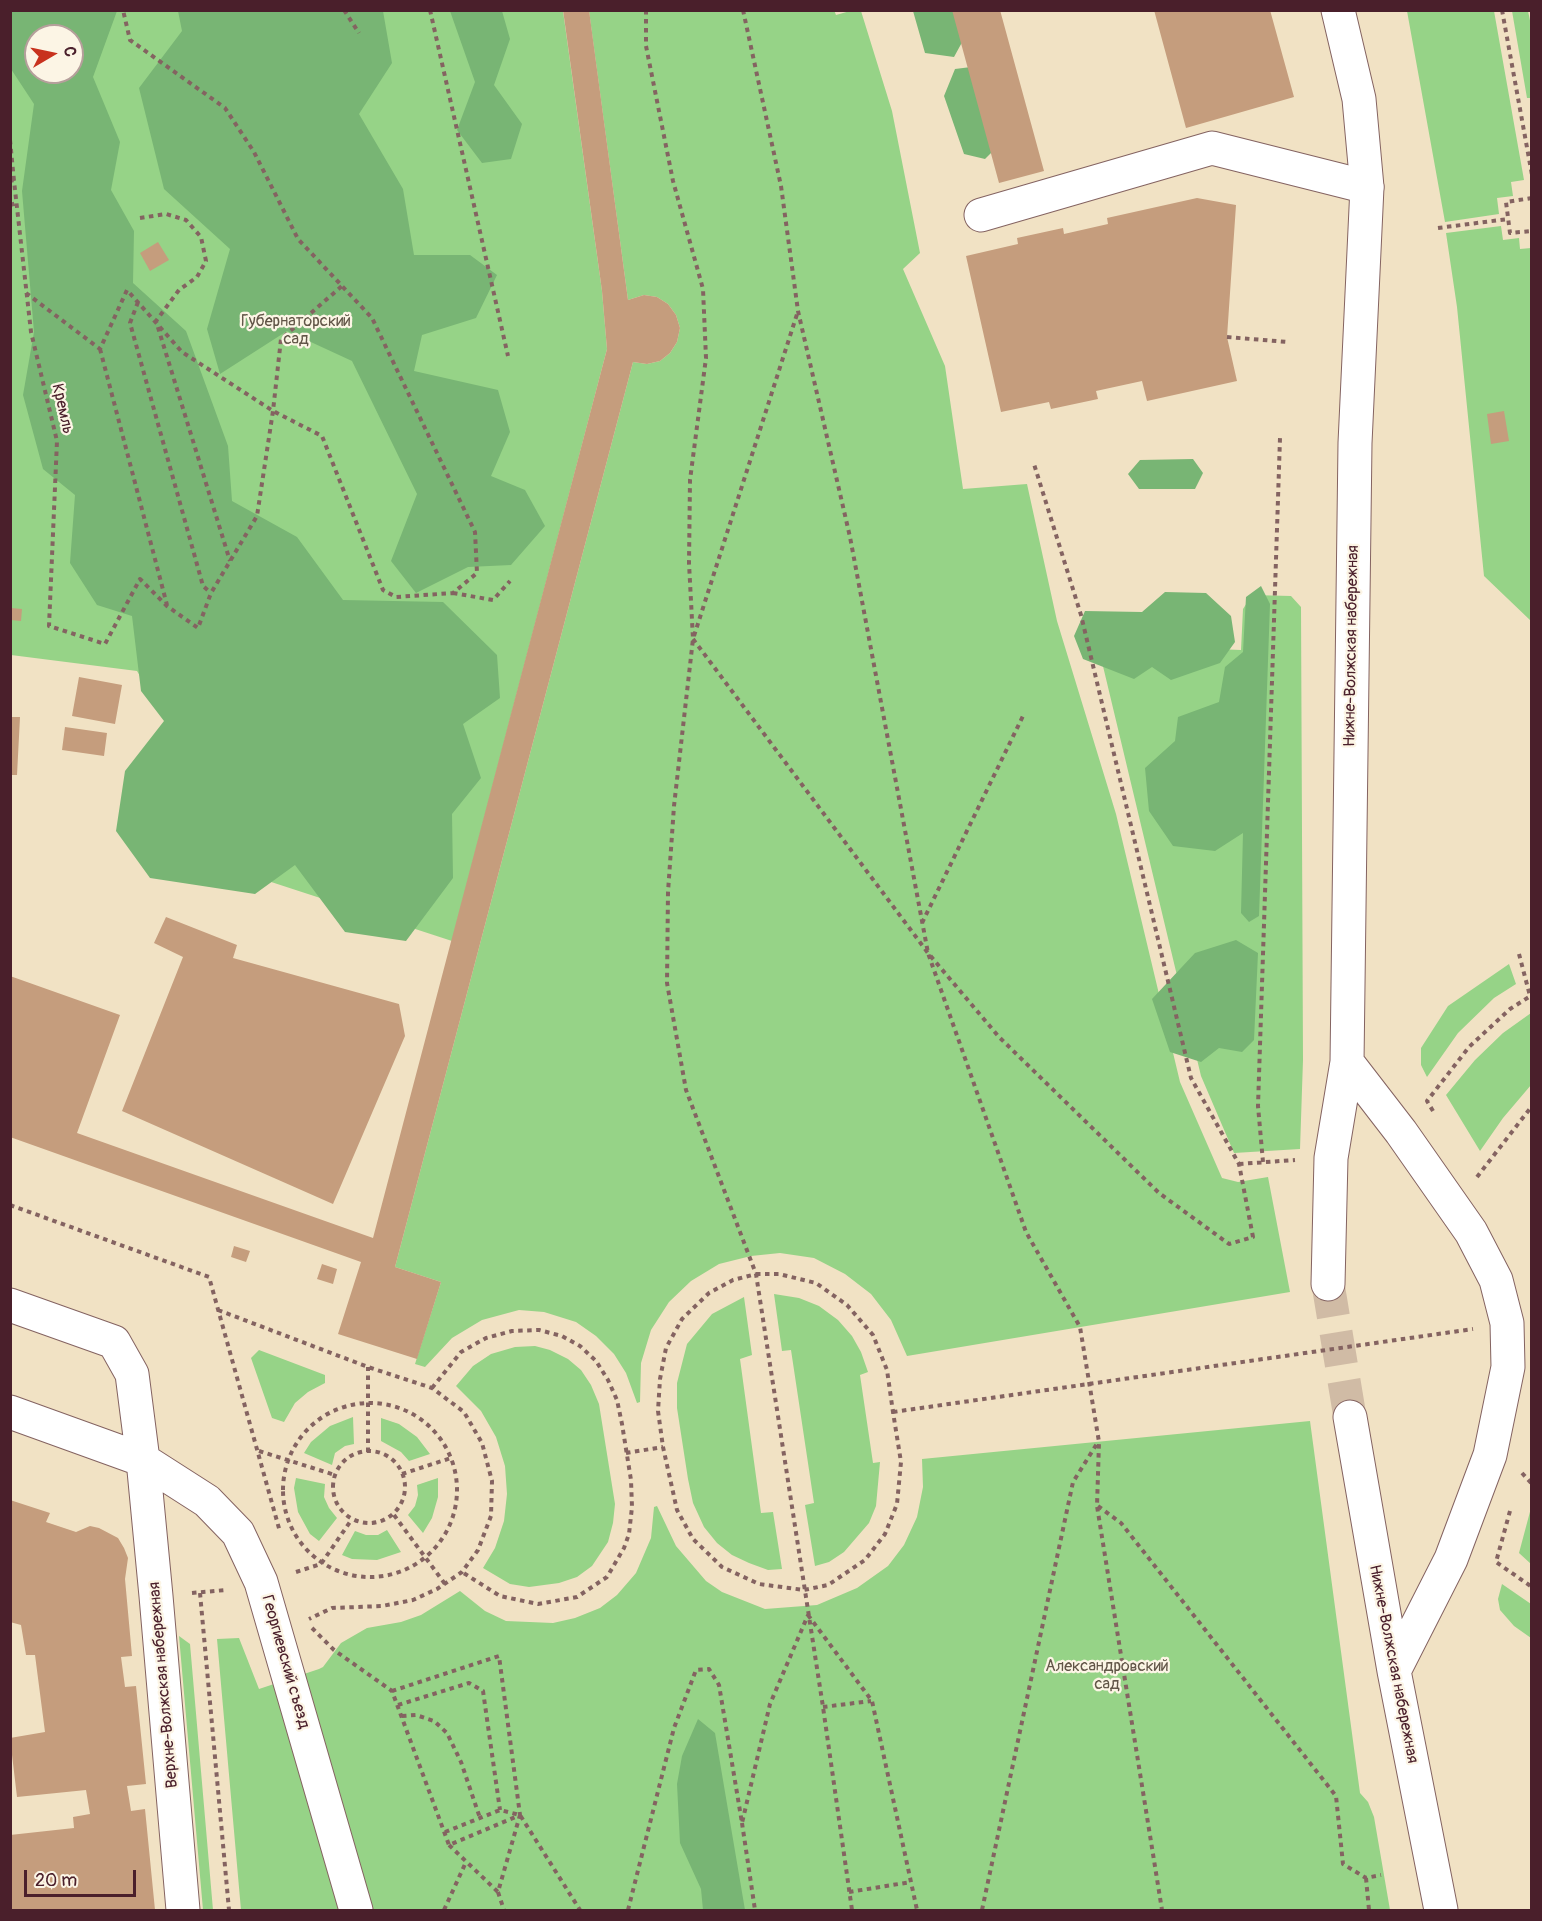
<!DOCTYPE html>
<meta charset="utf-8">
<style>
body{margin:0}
#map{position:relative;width:1542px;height:1921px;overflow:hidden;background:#f1e2c4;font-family:Pangolin,sans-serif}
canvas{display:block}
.frame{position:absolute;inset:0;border:12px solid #4a1f2b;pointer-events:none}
.north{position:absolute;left:24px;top:24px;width:60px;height:60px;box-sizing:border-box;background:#fcf5e5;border:2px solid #b59f9b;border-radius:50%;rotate:81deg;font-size:16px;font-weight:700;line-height:24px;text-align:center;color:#4a1f2b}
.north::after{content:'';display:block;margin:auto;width:21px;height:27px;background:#c8321e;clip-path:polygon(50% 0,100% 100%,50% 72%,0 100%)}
.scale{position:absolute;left:24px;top:1870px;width:112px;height:27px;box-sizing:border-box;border:3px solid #4a1f2b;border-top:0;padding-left:8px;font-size:18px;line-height:21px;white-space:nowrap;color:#4a1f2b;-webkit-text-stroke:4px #fcf5e5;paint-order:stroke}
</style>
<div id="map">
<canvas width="1542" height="1921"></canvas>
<div class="frame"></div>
<div class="north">С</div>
<div class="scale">20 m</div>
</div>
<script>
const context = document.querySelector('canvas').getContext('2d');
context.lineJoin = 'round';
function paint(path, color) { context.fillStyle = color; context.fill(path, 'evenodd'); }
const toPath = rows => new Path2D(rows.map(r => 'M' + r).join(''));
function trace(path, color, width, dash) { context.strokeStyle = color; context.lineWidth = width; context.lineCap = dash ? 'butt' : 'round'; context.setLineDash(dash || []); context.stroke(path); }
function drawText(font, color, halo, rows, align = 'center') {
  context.font = font + ' Pangolin,sans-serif'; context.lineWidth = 4.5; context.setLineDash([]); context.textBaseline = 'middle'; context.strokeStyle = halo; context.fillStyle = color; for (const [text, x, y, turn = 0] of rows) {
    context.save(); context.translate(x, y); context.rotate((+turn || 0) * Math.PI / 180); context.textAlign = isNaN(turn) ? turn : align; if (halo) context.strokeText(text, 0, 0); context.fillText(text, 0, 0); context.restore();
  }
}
const green = toPath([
 [834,10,836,15,850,11,861,11,892,111,920,253,903,269,945,366,963,489,1027,484,1057,621,1116,814,1180,1082,1222,1178,1238,1182,1268,1177,1290,1292,907,1356,891,1320,871,1294,845,1274,814,1258,780,1253,751,1256,719,1264,691,1281,669,1302,651,1330,641,1363,640,1402,637,1403,626,1373,614,1354,596,1336,576,1322,544,1312,519,1310,482,1320,452,1338,425,1367,415,1364,441,1282,395,1267,633,362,647,364,660,361,670,353,677,342,680,328,676,315,668,304,657,297,644,295,628,300,589,11],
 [10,11,563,11,602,291,607,349,452,941,262,879,137,671,11,655],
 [36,36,72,36,72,72,36,72],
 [1407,11,1494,11,1524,180,1511,182,1513,196,1497,198,1499,214,1445,222],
 [1512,11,1528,11,1532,30,1531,98,1527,98],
 [1501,226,1503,240,1519,238,1520,249,1531,248,1531,621,1484,576,1457,307,1446,233],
 [1252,595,1291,596,1301,607,1303,1060,1300,1149,1234,1153,1201,1076,1091,616,1191,648,1241,650,1243,609],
 [1509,964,1516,984,1494,998,1458,1033,1427,1077,1421,1065,1421,1048,1448,1006],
 [1531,1013,1531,1085,1503,1118,1480,1151,1446,1095,1475,1060,1503,1033],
 [774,1294,799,1298,819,1306,838,1320,852,1336,861,1352,868,1372,860,1375,873,1463,880,1462,876,1506,869,1523,844,1552,829,1562,815,1566,805,1505,814,1503,791,1350,782,1351],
 [744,1297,752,1355,740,1359,761,1513,773,1512,782,1569,768,1570,749,1563,732,1555,717,1543,704,1527,693,1503,688,1479,677,1408,677,1383,687,1344,712,1314],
 [535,1346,550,1350,568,1359,581,1370,591,1385,599,1404,615,1504,613,1523,608,1542,592,1566,577,1577,559,1583,529,1587,510,1584,483,1568,495,1548,504,1521,507,1494,505,1466,496,1437,481,1411,456,1386,473,1366,491,1354,515,1347],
 [259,1350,325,1375,325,1383,308,1392,295,1403,284,1422,272,1418,251,1358],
 [353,1417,354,1444,345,1446,335,1453,332,1465,304,1453,311,1442,330,1426],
 [381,1418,399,1424,417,1437,430,1454,409,1461,401,1452,381,1441],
 [1310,1421,1360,1793,1368,1802,1374,1817,1390,1910,241,1910,217,1639,239,1638,259,1689,319,1669,323,1667,341,1643,367,1628,401,1622,421,1615,460,1591,485,1611,506,1621,553,1623,575,1618,600,1608,617,1595,636,1573,651,1538,654,1507,657,1506,676,1546,706,1581,722,1592,765,1609,817,1605,857,1588,888,1566,904,1545,917,1517,923,1487,922,1459],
 [296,1478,325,1484,324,1497,329,1508,337,1518,319,1541,310,1534,298,1512,294,1488],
 [438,1478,438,1497,432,1518,423,1533,408,1515,415,1506,418,1495,417,1485],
 [1531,1508,1531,1564,1519,1553],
 [387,1530,401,1552,377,1560,352,1559,342,1555,355,1531,366,1535,378,1535],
 [1502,1584,1531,1604,1531,1638,1514,1626,1500,1610,1498,1599],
 [179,1636,190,1644,213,1910,203,1910]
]);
const forest = toPath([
 [10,11,117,11,93,77,120,142,111,190,134,231,133,283,186,331,228,446,232,501,297,537,343,600,443,602,497,655,500,698,463,724,481,778,452,814,453,878,406,941,345,932,295,865,255,894,150,878,116,831,125,771,164,721,141,691,132,616,97,605,70,563,75,495,43,469,23,395,34,332,22,191,34,104,11,69],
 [36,36,72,36,72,72,36,72],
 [178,11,383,11,392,63,359,114,403,189,414,255,470,255,497,275,476,318,422,335,414,371,498,390,510,432,491,476,525,490,545,526,511,565,468,567,416,593,391,561,417,494,352,361,287,331,220,374,207,329,230,249,164,189,139,88,182,31],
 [450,11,502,11,510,39,494,85,522,124,511,159,482,163,457,130,475,82],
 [913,11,961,11,966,35,954,57,925,53],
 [979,66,1008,136,985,159,964,154,944,96,955,69],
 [1193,459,1203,473,1195,489,1139,489,1128,474,1140,460],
 [1261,586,1270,604,1259,916,1249,922,1241,913,1243,833,1215,851,1173,846,1149,811,1145,768,1175,741,1178,717,1219,702,1225,667,1243,652,1246,597],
 [1165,592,1206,593,1231,616,1235,642,1220,663,1171,680,1152,667,1134,679,1083,659,1074,636,1085,611,1142,612],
 [1236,940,1258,953,1254,1040,1242,1052,1219,1048,1201,1062,1170,1052,1152,999,1195,953],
 [698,1719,715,1733,745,1910,703,1910,701,1889,680,1843,677,1784,682,1756]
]);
const building = toPath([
 [563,10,589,10,628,300,644,295,657,297,668,304,676,315,680,328,677,342,670,353,660,361,647,364,633,362,395,1267,441,1282,417,1359,338,1334,361,1262,10,1137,10,976,120,1015,77,1133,373,1238,607,349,602,291],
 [952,10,1000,10,1044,171,999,183],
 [1154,10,1270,10,1294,97,1186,128],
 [1197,198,1236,205,1227,337,1237,381,1147,401,1142,381,1096,391,1098,399,1051,409,1049,402,1001,412,966,256,1018,244,1017,238,1063,228,1064,234,1108,224,1107,218],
 [158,242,169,260,150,271,140,253],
 [1504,411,1509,441,1491,444,1487,414],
 [11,608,22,609,21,621,11,620],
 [79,677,122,685,115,724,72,716],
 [10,717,20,717,17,775,10,775],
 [65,727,107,733,104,756,62,750],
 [166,917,237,945,233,958,399,1004,405,1036,333,1204,122,1111,183,957,154,943],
 [234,1246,250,1251,246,1262,231,1257],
 [322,1264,337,1269,333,1284,317,1279],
 [10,1500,50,1513,46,1522,76,1532,90,1526,99,1528,118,1538,124,1548,128,1558,125,1579,132,1656,121,1657,125,1687,136,1686,146,1784,127,1786,131,1811,145,1809,155,1910,10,1910,10,1835,74,1828,73,1817,90,1814,86,1790,17,1797,10,1738,45,1732,35,1655,26,1655,21,1625,10,1622]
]);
const majorTunnel = toPath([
 [1328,1284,1350,1417]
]);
const path = toPath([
 [344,10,359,33],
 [430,10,508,356],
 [646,10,646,46,673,181,703,289,706,358,690,480,689,563,693,639,674,806,668,892,667,983,686,1090,756,1274,823,1707,852,1910],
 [743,10,781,186,798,311,850,537,928,953,1026,1232,1080,1327,1099,1442,1097,1506,1162,1910],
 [1502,10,1532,175],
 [10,140,14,181],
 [10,179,14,181,31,332,57,441,49,626,105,644,140,579,167,606,198,628,211,593,257,516,273,411,281,339,342,286],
 [1532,198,1506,202,1510,233,1532,231],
 [10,205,17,203],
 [140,218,166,214,186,220,201,237,206,261,197,277,179,290,156,321,230,561],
 [1438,228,1508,219],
 [26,293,100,349,127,290,182,352,273,411,322,436,383,590,396,597,453,593,477,573,475,532,372,318,298,239,254,152,225,108,130,40,123,10],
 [138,302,130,323,203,586,211,593],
 [1227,337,1287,342],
 [100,349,167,605],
 [453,593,493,600,510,581],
 [694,636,798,311],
 [693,639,928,953,999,1037,1159,1193,1229,1244,1253,1237,1239,1164,1191,1078,1081,615,1034,464],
 [922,923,1023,716],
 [1519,954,1530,996],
 [1433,1111,1427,1101,1469,1047,1510,1009,1532,995],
 [1263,1162,1258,1106,1280,438],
 [1239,1164,1295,1160],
 [1477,1177,1532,1106],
 [10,1205,209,1277,280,1532],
 [756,1274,779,1274,816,1283,847,1305,873,1335,887,1370,893,1412,901,1462,897,1504,885,1534,865,1560,828,1585,804,1590,759,1584,722,1567,693,1539,677,1510,663,1447,658,1411,660,1379,666,1348,682,1319,709,1293,733,1280,756,1274],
 [218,1310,368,1367,432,1388,464,1412,482,1443,492,1481,491,1516,478,1550,462,1572,437,1589,413,1600,382,1606,332,1608,309,1619],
 [432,1388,461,1352,486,1338,512,1331,539,1330,562,1336,580,1346,596,1361,608,1380,617,1400,622,1424,631,1480,632,1507,629,1534,624,1548,607,1577,577,1597,538,1604,500,1596,462,1572],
 '283 1490a87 87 0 1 1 174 0a87 87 0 1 1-174 0Z',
 [893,1412,1473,1329],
 [259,1451,335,1475],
 '333 1487a36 36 0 1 1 72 0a36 36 0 1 1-72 0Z',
 [368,1452,368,1367],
 [626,1453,663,1447],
 [1522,1473,1532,1484],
 [402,1474,451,1458],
 [1098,1506,1121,1523,1336,1796,1343,1864,1366,1878,1381,1875],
 [1510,1511,1496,1562,1532,1587],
 [394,1515,445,1584],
 [296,1572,321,1564,352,1519],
 [192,1593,226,1590],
 [200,1593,229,1910],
 [808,1615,872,1701,917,1910],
 [312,1628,334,1650,392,1691,449,1845,520,1815,499,1656,392,1691],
 [398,1705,469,1683,483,1691,500,1810],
 [823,1707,871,1701],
 [402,1716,416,1715,434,1721,447,1733,461,1762,480,1818],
 [742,1823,755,1910],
 [445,1832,500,1810,520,1815,580,1910],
 [449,1845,498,1892,520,1815],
 [1366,1878,1369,1910],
 [498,1892,504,1910],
 [849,1892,911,1882],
 [444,1910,466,1862],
 [628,1910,674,1728,696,1670,709,1669,719,1685,742,1823,770,1704,808,1615],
 [982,1910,1073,1482,1098,1442]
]);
const minor = toPath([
 [981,215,1212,148,1367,187],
 [10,1305,114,1342,132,1374,143,1460,156,1596,183,1910],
 [10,1412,143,1460,207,1501,238,1533,261,1582,356,1910]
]);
const major = toPath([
 [1347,1062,1401,1132,1471,1232,1496,1280,1507,1323,1508,1367,1490,1455,1451,1559,1394,1671],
 [1328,1284,1331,1158,1347,1062,1355,443,1367,187,1359,99,1338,10],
 [1350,1417,1394,1671,1441,1910]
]);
const parkNames = [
 ["Губернаторский",296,322],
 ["сад",296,340],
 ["Александровский",1107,1667],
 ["сад",1107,1685]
];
const streetNames = [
 ["Кремль",62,409,77],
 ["Нижне-Волжская набережная",1352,646,-89],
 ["Георгиевский съезд",285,1662,74],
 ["Нижне-Волжская набережная",1393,1664,79],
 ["Верхне-Волжская набережная",164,1685,-95]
];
paint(green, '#96d387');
paint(forest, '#78b574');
paint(building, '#c59d7d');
trace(majorTunnel, '#d0bba5', 33, [33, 16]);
trace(minor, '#846361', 35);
trace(major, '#846361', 35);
trace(path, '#846361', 4, [4.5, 4.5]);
trace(minor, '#fff', 33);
trace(major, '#fff', 33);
drawText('16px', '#615547', '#fcf5e5', parkNames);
drawText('16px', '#4a1f2b', '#fcf5e5', streetNames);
</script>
